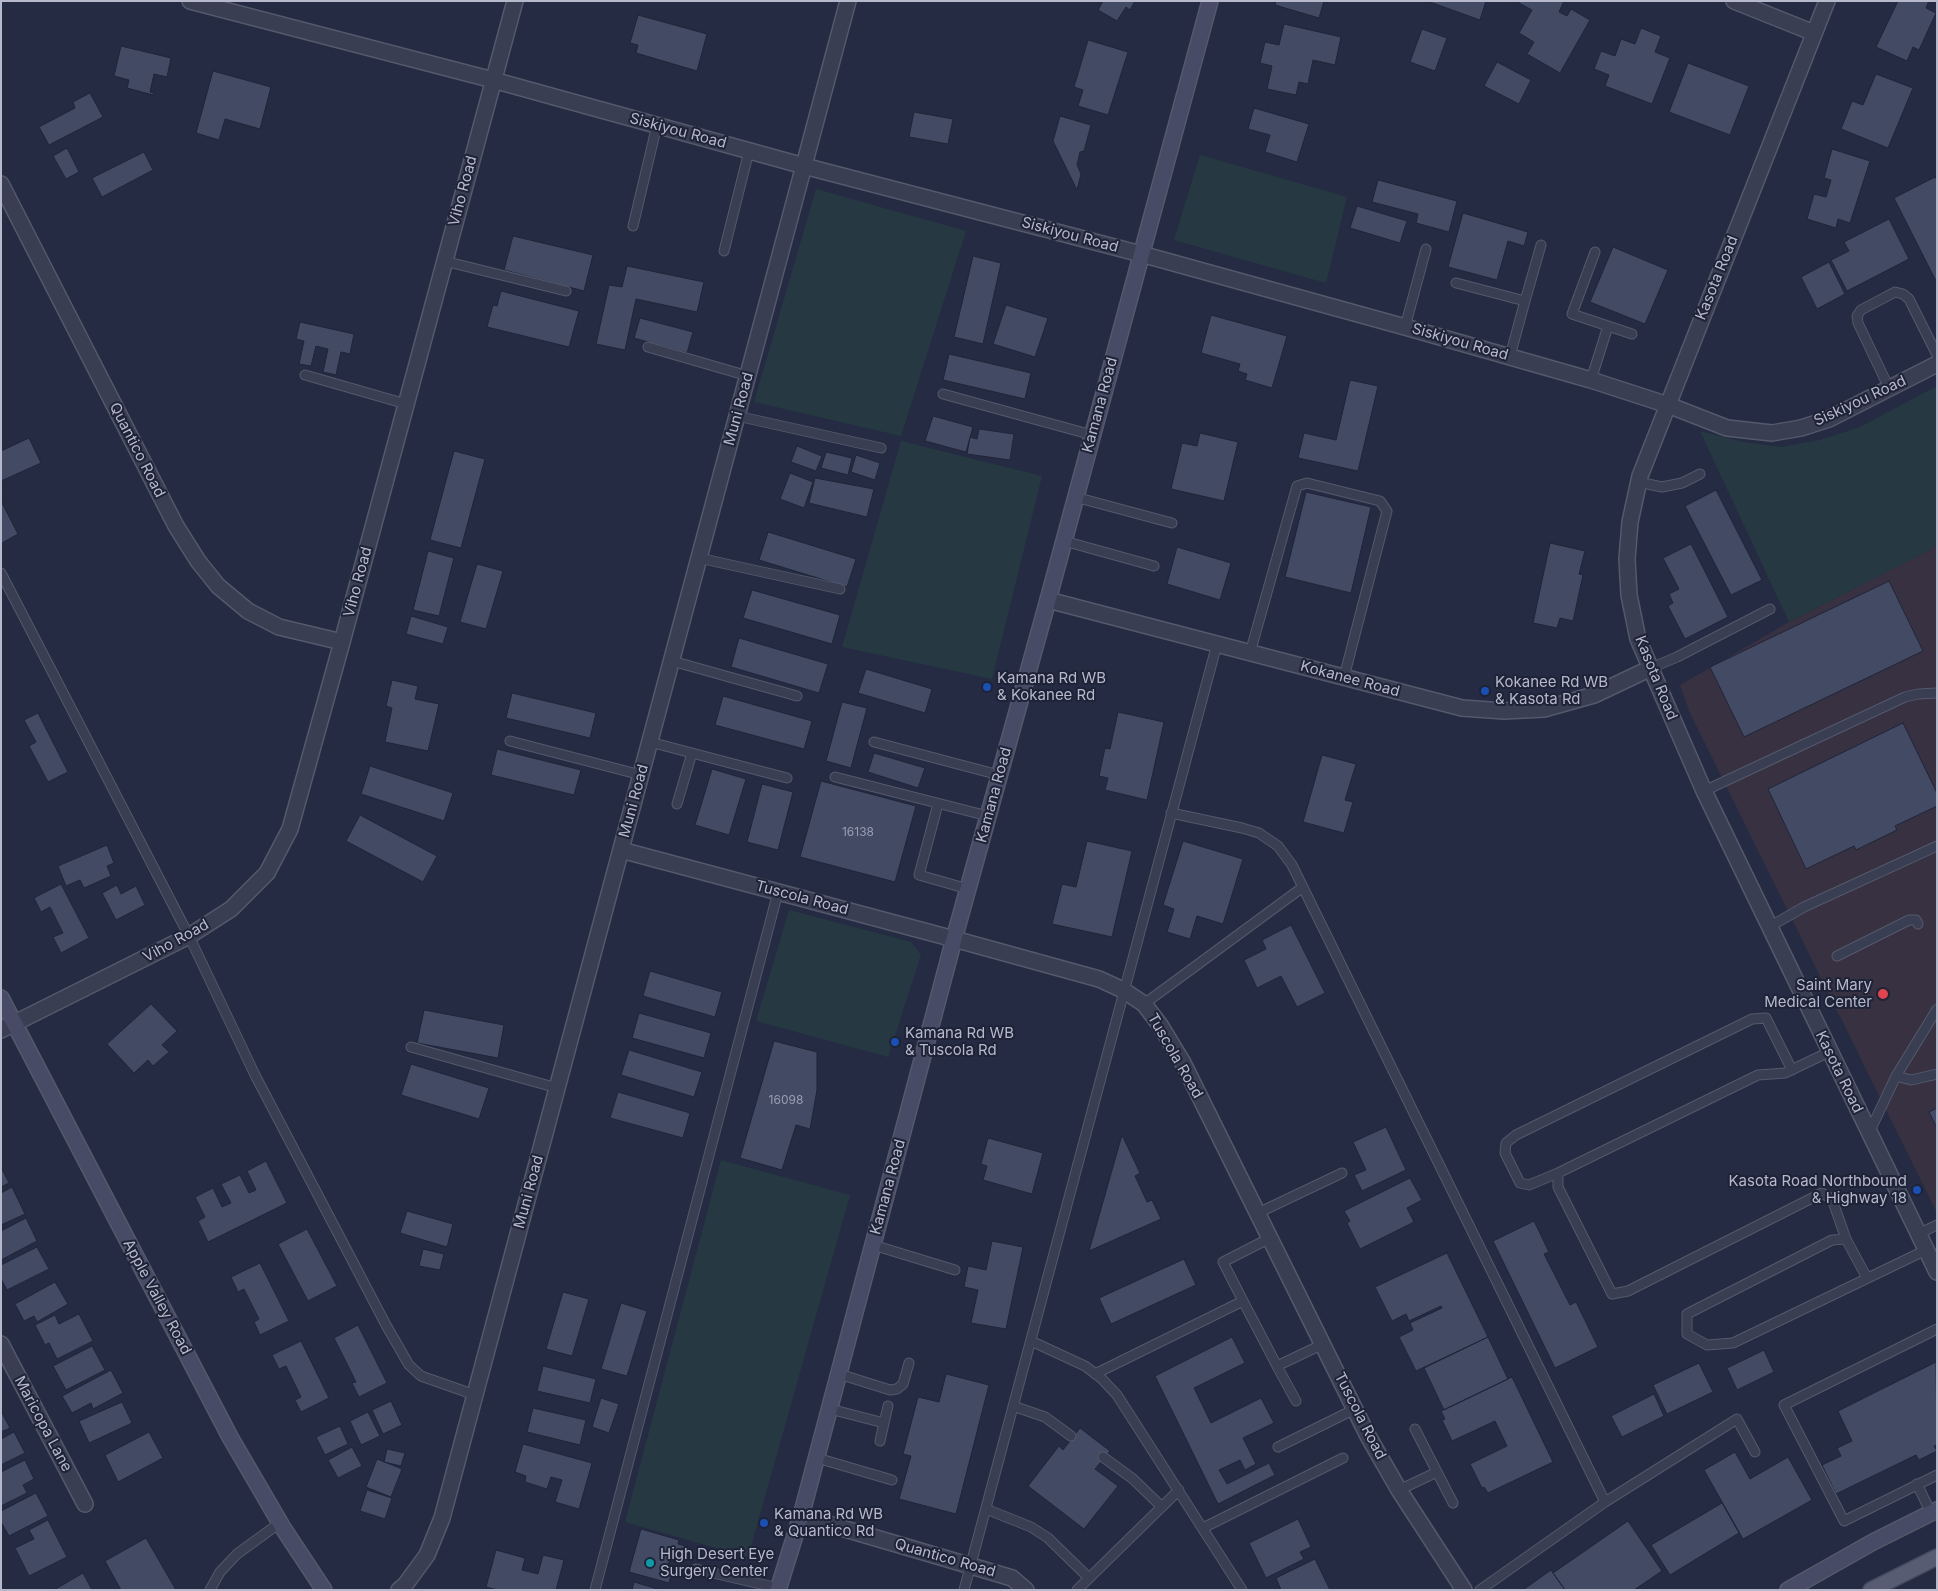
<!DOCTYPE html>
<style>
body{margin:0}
#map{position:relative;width:1938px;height:1591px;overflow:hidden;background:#242b42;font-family:Inter,sans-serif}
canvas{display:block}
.frame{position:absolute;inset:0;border:2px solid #b6b9cc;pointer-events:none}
</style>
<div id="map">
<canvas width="1938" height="1591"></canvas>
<div class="frame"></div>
</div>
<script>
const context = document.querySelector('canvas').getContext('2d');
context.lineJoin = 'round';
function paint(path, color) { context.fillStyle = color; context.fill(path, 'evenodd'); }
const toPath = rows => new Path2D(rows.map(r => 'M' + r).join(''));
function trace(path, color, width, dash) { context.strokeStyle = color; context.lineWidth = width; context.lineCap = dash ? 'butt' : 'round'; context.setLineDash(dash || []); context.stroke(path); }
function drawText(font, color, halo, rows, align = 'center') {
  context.font = font + ' Inter,sans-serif'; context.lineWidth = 4; context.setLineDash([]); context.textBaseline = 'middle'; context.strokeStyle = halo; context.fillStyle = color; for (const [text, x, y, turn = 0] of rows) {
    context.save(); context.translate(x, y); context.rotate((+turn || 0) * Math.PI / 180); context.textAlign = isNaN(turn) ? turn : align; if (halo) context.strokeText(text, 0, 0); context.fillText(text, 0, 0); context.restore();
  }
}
const medical = toPath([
 [1937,546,1937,1213,1689,711,1680,685,1789,622]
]);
const green = toPath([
 [1200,155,1347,197,1326,283,1174,240],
 [816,189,966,231,901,436,754,402],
 [1937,386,1937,546,1789,622,1700,431,1743,442,1780,447,1820,440,1860,427],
 [901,441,1042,476,992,679,842,647],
 [789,910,911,942,921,955,888,1057,756,1021],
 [721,1160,850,1195,748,1557,625,1522]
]);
const building = toPath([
 [1103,1,1135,1,1130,10,1126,7,1117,21,1098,10,1103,1],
 [1276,1,1324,1,1319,18,1275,5,1276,1],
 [1427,1,1486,1,1480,20,1427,1],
 [1520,1,1564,1,1559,12,1567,16,1571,9,1590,20,1560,73,1527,54,1534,42,1519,33,1532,10,1519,3,1520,1],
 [1898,1,1929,1,1926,8,1936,13,1919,50,1913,47,1907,61,1876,47,1898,1],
 [638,15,707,34,697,71,636,53,638,45,630,43,638,15],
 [1284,24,1341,37,1335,65,1313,60,1308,84,1299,82,1296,95,1267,89,1272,66,1260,63,1265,42,1279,45,1284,24],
 [1641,28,1661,36,1655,52,1670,58,1652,104,1605,86,1609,75,1594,69,1601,51,1615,56,1621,39,1635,44,1641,28],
 [1422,29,1447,38,1435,71,1410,62,1422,29],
 [1088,40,1128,52,1108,115,1078,106,1083,90,1074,87,1088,40],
 [121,46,171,58,167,77,154,74,150,92,154,93,153,95,127,88,129,80,114,76,121,46],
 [1497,62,1531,80,1519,104,1484,86,1497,62],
 [1688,63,1749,86,1730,135,1669,112,1688,63],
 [213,71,271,87,260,129,225,119,219,140,196,133,213,71],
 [1876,74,1913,88,1888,148,1841,129,1852,101,1863,105,1876,74],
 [90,93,103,117,49,145,39,127,75,108,73,102,90,93],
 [1254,108,1309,124,1297,162,1265,152,1270,135,1248,129,1254,108],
 [914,112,953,119,948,144,909,137,914,112],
 [1060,116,1091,125,1084,151,1080,152,1077,165,1081,174,1077,190,1053,141,1060,116],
 [67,148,79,172,66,179,53,156,67,148],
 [1832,149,1870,161,1850,223,1838,219,1836,228,1807,219,1814,194,1826,197,1831,180,1824,178,1832,149],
 [144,152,153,170,102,197,92,178,144,152],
 [1935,177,1937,180,1937,283,1894,198,1935,177],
 [1378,180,1457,201,1449,232,1416,223,1418,214,1372,202,1378,180],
 [1357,206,1407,221,1400,243,1350,228,1357,206],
 [1463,213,1528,232,1524,246,1508,241,1497,280,1448,267,1463,213],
 [1889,219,1909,259,1847,291,1831,260,1849,251,1844,242,1889,219],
 [513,236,593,255,584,291,504,270,513,236],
 [1613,247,1668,270,1645,324,1590,302,1613,247],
 [973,256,1001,263,983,344,954,337,973,256],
 [1829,262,1845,294,1817,309,1801,277,1829,262],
 [627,266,704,282,697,312,636,299,625,350,596,344,609,285,622,287,627,266],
 [501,291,579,311,569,347,487,327,493,305,497,306,501,291],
 [1006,305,1048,318,1035,357,993,344,1006,305],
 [1211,315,1287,336,1272,388,1245,380,1247,374,1238,371,1240,364,1201,353,1211,315],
 [640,318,693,332,687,353,634,338,640,318],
 [300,322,354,334,350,354,341,352,336,375,323,372,328,349,316,346,311,366,299,364,304,341,296,339,300,322],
 [949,354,1031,373,1025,399,943,380,949,354],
 [1350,380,1378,386,1358,471,1298,458,1304,433,1336,440,1350,380],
 [933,416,973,427,966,452,925,441,933,416],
 [979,429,1014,434,1010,460,967,454,970,437,977,439,979,429],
 [1200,433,1238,442,1224,501,1171,489,1182,443,1197,446,1200,433],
 [29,438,41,463,1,481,1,451,29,438],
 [797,446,822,456,816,471,791,462,797,446],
 [454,451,485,459,461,548,430,540,454,451],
 [826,452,852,458,848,475,821,468,826,452],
 [856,455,880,463,875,480,851,472,856,455],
 [790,473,813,482,804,508,780,499,790,473],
 [815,478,874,489,867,517,809,503,815,478],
 [1716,490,1762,580,1731,595,1685,506,1716,490],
 [1306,492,1371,507,1351,593,1285,577,1306,492],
 [1,501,18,534,2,543,1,542,1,501],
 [768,532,856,559,847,587,759,560,768,532],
 [1550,543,1585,551,1579,574,1583,575,1573,621,1560,618,1557,628,1533,623,1550,543],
 [1691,544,1728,617,1685,639,1668,606,1673,603,1669,594,1679,589,1663,558,1691,544],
 [1177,547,1231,563,1220,600,1167,584,1177,547],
 [428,551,454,558,439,616,413,610,428,551],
 [477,564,503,571,486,629,460,622,477,564],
 [1889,581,1923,651,1744,737,1710,667,1889,581],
 [752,590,840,615,832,644,743,618,752,590],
 [411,616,448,627,443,644,406,634,411,616],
 [739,638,828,664,819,693,731,667,739,638],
 [866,669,932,689,925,713,858,693,866,669],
 [392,680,418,686,415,699,439,704,428,751,385,742,392,708,386,706,392,680],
 [512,693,596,713,590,738,506,718,512,693],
 [723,696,812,721,804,749,715,725,723,696],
 [842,702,867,708,851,768,826,761,842,702],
 [1118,712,1164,722,1147,800,1105,790,1108,778,1099,776,1105,748,1110,749,1118,712],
 [38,713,68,772,48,782,29,746,36,742,24,720,38,713],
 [1903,723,1937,793,1937,806,1895,826,1897,830,1856,850,1854,846,1806,869,1768,789,1903,723],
 [497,749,581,770,574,795,491,775,497,749],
 [874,753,925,768,918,788,868,772,874,753],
 [1322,755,1356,764,1345,800,1353,802,1344,833,1303,822,1322,755],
 [370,766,453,793,444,821,361,794,370,766],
 [712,769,746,779,729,835,695,825,712,769],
 [821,781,916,806,895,882,800,857,821,781],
 [762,784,793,792,778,850,747,842,762,784],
 [360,815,437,856,423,882,346,841,360,815],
 [1087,841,1132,851,1112,937,1052,924,1062,884,1076,887,1087,841],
 [1183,841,1243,859,1223,924,1197,916,1190,939,1167,932,1174,909,1163,905,1183,841],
 [107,845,114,863,107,866,111,876,84,888,80,880,66,886,58,866,107,845],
 [61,884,89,938,61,953,53,937,63,933,50,907,41,912,34,898,61,884],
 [117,885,121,894,136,886,145,905,116,920,102,893,117,885],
 [1291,925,1325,993,1297,1007,1281,976,1257,988,1244,960,1266,949,1262,940,1291,925],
 [650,971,722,992,715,1017,643,996,650,971],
 [151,1004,177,1031,162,1045,169,1052,153,1066,148,1060,134,1073,107,1044,151,1004],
 [424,1010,504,1025,498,1058,417,1043,424,1010],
 [639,1013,711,1033,704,1058,632,1038,639,1013],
 [774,1041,817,1052,817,1090,810,1129,796,1125,782,1170,740,1158,774,1041],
 [629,1050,702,1072,694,1097,621,1075,629,1050],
 [411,1064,489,1088,479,1119,401,1095,411,1064],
 [618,1092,690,1113,683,1138,610,1118,618,1092],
 [1937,1108,1937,1128,1929,1112,1937,1108],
 [1386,1127,1406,1170,1362,1191,1354,1175,1366,1170,1353,1142,1386,1127],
 [1122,1135,1140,1173,1135,1176,1147,1202,1152,1200,1161,1219,1089,1251,1122,1135],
 [988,1138,1043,1153,1032,1194,983,1180,987,1166,981,1164,988,1138],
 [266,1161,287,1203,208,1242,198,1221,205,1217,195,1197,213,1188,222,1207,231,1203,221,1184,240,1175,249,1193,256,1190,247,1171,266,1161],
 [1,1167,9,1183,1,1187,1,1167],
 [1410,1178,1422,1200,1407,1208,1414,1222,1360,1249,1347,1223,1350,1221,1344,1211,1410,1178],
 [12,1187,25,1214,1,1225,1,1193,12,1187],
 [407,1211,453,1224,447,1247,400,1233,407,1211],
 [26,1218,37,1241,1,1260,1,1231,26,1218],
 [1534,1221,1549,1252,1544,1254,1570,1305,1576,1302,1598,1347,1555,1368,1493,1241,1534,1221],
 [307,1229,337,1286,308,1301,278,1244,307,1229],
 [992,1241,1023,1247,1006,1329,971,1323,978,1290,964,1287,968,1266,986,1270,992,1241],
 [37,1247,49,1269,7,1290,1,1279,1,1265,37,1247],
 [423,1249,444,1254,440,1270,419,1266,423,1249],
 [1447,1253,1488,1337,1416,1371,1399,1337,1413,1330,1410,1323,1442,1308,1441,1306,1409,1321,1406,1314,1392,1321,1375,1287,1447,1253],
 [1184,1259,1196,1285,1111,1324,1099,1298,1184,1259],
 [260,1263,289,1321,260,1335,254,1322,259,1319,244,1289,238,1292,231,1277,260,1263],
 [55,1282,68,1304,37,1322,34,1316,24,1321,15,1304,55,1282],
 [563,1292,589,1299,572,1356,546,1349,563,1292],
 [621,1303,647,1311,627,1376,601,1369,621,1303],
 [79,1314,93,1341,57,1359,49,1343,45,1345,35,1325,55,1315,59,1324,79,1314],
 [358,1325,387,1383,359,1397,352,1383,356,1382,334,1338,358,1325],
 [1232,1337,1245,1363,1194,1388,1211,1423,1261,1398,1274,1423,1243,1438,1256,1464,1245,1470,1240,1460,1219,1470,1227,1484,1269,1463,1275,1475,1218,1504,1155,1376,1232,1337],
 [1488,1337,1508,1379,1444,1410,1424,1368,1488,1337],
 [301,1341,329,1398,301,1412,295,1400,301,1397,286,1366,279,1369,272,1355,301,1341],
 [92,1346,105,1370,66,1390,53,1366,92,1346],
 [1764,1350,1774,1372,1737,1390,1727,1368,1764,1350],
 [1936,1362,1937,1445,1934,1446,1937,1451,1919,1460,1916,1455,1836,1494,1822,1465,1841,1456,1837,1448,1852,1441,1838,1411,1936,1362],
 [1699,1363,1713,1392,1667,1414,1653,1385,1699,1363],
 [543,1366,596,1379,590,1403,537,1391,543,1366],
 [111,1370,123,1393,93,1409,91,1403,72,1413,62,1396,111,1370],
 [946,1374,989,1385,956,1514,899,1499,911,1456,903,1454,918,1397,939,1402,946,1374],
 [1512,1377,1553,1462,1488,1493,1484,1487,1482,1488,1470,1464,1507,1446,1495,1421,1452,1441,1442,1420,1445,1419,1441,1411,1512,1377],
 [1654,1394,1664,1416,1622,1437,1611,1416,1654,1394],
 [601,1398,619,1404,609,1433,592,1427,601,1398],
 [391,1401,402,1425,383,1434,372,1410,391,1401],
 [122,1402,132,1423,89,1443,79,1421,122,1402],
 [533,1408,586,1420,580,1445,527,1432,533,1408],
 [1,1411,10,1428,1,1432,1,1411],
 [368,1412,380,1436,361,1445,350,1421,368,1412],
 [340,1426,348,1444,325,1455,316,1437,340,1426],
 [1080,1428,1110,1451,1095,1469,1118,1486,1084,1529,1028,1486,1059,1446,1063,1450,1080,1428],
 [14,1432,25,1453,1,1465,1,1439,14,1432],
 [149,1432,163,1458,118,1482,105,1455,149,1432],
 [523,1444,592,1463,579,1509,555,1502,562,1480,551,1477,547,1489,525,1482,526,1476,515,1472,523,1444],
 [352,1447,362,1466,338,1478,328,1460,352,1447],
 [387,1449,405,1453,401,1466,384,1462,387,1449],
 [1735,1452,1750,1479,1788,1457,1812,1500,1743,1539,1704,1470,1735,1452],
 [377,1459,402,1469,391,1497,366,1487,377,1459],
 [25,1460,34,1479,23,1485,27,1493,1,1506,1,1472,25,1460],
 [367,1490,392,1498,385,1519,360,1511,367,1490],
 [36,1493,48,1516,9,1536,1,1522,1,1511,36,1493],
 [1722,1503,1739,1533,1670,1575,1651,1545,1722,1503],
 [1298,1519,1311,1547,1300,1552,1304,1559,1266,1578,1249,1543,1298,1519],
 [48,1520,67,1557,29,1576,15,1548,34,1539,29,1530,48,1520],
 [1628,1521,1662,1571,1634,1590,1565,1590,1553,1573,1628,1521],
 [641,1529,679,1540,678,1544,690,1547,688,1556,672,1551,667,1570,672,1571,669,1583,629,1572,641,1529],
 [146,1538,176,1590,121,1590,105,1561,146,1538],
 [496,1550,525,1558,522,1570,538,1574,543,1555,564,1560,556,1590,498,1590,486,1587,496,1550],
 [1315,1559,1330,1590,1281,1590,1276,1578,1315,1559],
 [1551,1570,1565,1590,1523,1590,1551,1570],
 [83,1573,92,1590,54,1590,83,1573],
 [634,1582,661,1590,632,1590,634,1582]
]);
const lane = toPath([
 [633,226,657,125],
 [724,251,749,151],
 [1595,252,1572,314,1632,334],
 [444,261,566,291],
 [1456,283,1525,301,1510,356],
 [1525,301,1541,245],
 [1405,327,1426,249],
 [648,347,748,376],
 [305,375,406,404],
 [1591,380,1608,326],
 [1889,388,1858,323,1857,316,1861,310,1895,292,1903,294,1909,299,1937,355],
 [943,394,1092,435],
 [737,416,881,448],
 [1638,482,1662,487,1682,483,1700,474],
 [1075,497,1172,523],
 [1064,541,1154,566],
 [699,558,840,589],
 [1,573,189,936,255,1075,386,1325,409,1365,421,1376,475,1395],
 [1250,653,1297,486,1307,483,1380,501,1387,511,1344,677],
 [672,661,797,696],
 [1651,668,1677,657,1770,609],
 [510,741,641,775],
 [650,742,787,778],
 [874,742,999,775],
 [835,777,988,816],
 [1704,791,1905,697,1918,694,1937,693],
 [677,804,692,753],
 [938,804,919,875,968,889],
 [1171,813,1242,828,1259,833,1278,846,1292,865,1605,1502,1480,1590],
 [1769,927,1804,907,1937,846],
 [1837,956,1909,920,1916,920,1918,924],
 [1144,1004,1303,887],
 [411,1047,557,1088],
 [1829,1052,1785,1073,1758,1075,1558,1173,1558,1187,1612,1294,1628,1291,1822,1193,1832,1199,1846,1239],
 [1896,1076,1911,1080,1937,1074],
 [1869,1133,1896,1076,1937,1009],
 [1558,1173,1529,1185,1520,1183,1505,1153,1506,1143,1516,1135,1752,1019,1766,1018,1792,1070],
 [1258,1213,1342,1173],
 [1918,1234,1937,1225],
 [873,1245,955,1270],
 [1867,1278,1846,1239,1832,1240,1687,1314,1687,1334,1707,1345,1733,1343,1926,1250],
 [1243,1301,1223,1262,1270,1238],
 [1937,1329,1784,1405,1844,1521,1937,1475],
 [1031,1341,1085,1366,1101,1378,1117,1395,1242,1590],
 [1277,1366,1296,1401],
 [839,1374,890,1390,897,1389,903,1384,909,1363],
 [1095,1374,1243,1301,1277,1366,1323,1344],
 [1013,1406,1045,1417,1071,1436],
 [830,1409,884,1423,880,1441],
 [884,1423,888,1406],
 [1278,1447,1355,1409],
 [1103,1457,1133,1479,1162,1507],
 [817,1458,892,1480],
 [1437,1472,1453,1503],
 [1917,1484,1931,1513],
 [1399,1490,1437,1472,1415,1429],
 [1605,1502,1737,1419,1755,1452],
 [986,1509,1031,1527,1048,1538,1089,1578],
 [1203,1528,1343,1458],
 [696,1569,778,1588],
 [210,1590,220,1572,237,1554,281,1522],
 [595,1590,778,892],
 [964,1590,1217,644],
 [1077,1590,1179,1490]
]);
const street = toPath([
 [190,1,493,80,804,166,1141,254,1405,327,1591,380,1668,405,1727,428,1772,433,1801,428,1829,419,1937,364],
 [1734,1,1814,33],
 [1827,1,1640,476,1630,522,1627,559,1629,595,1638,639,1704,791,1937,1272],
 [1,184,176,526,198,561,218,586,248,611,279,627,342,642],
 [1048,600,1462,708,1504,711,1544,709,1594,695,1651,668],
 [621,850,954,939,1099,979,1123,990,1144,1004,1160,1025,1183,1063,1368,1436,1399,1490,1464,1590],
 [1,1030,189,936,231,909,267,873,290,829,342,642,515,1],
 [1,1344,85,1504],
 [801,1516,1012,1578,1026,1590],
 [399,1590,405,1585,427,1555,442,1518,848,1]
]);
const secondary = toPath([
 [1,998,230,1437,283,1528,324,1590],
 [778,1590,801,1516,954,939,1048,600,1210,1],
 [1788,1590,1873,1542,1937,1510]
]);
const primary = toPath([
 [1871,1590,1937,1557]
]);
const markers = [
 [987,687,5,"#1a4fb4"],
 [1485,691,5,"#1a4fb4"],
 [1883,994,6,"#e0444e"],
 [895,1042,5,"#1a4fb4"],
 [1917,1190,5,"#1a4fb4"],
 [764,1523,5,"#1a4fb4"],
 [650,1563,5,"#0f9aa8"]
];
const numberNames = [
 ["16138",858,832],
 ["16098",786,1100]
];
const streetNames = [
 ["Siskiyou Road",678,131,15],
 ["Viho Road",463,191,-75],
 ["Siskiyou Road",1070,235,15],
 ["Kasota Road",1717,278,-68],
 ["Siskiyou Road",1460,342,16],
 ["Siskiyou Road",1860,401,-25],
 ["Kamana Road",1100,405,-75],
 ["Muni Road",739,409,-75],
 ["Quantico Road",137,450,63],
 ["Viho Road",358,582,-75],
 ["Kasota Road",1656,678,68],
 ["Kokanee Road",1350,679,15],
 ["Kamana Road",994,795,-75],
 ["Muni Road",634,801,-75],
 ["Tuscola Road",802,898,15],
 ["Viho Road",176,941,-29],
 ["Tuscola Road",1175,1056,60],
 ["Kasota Road",1839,1072,64],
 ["Kamana Road",888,1187,-75],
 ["Muni Road",529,1192,-75],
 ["Apple Valley Road",157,1297,62],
 ["Tuscola Road",1360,1416,63],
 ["Maricopa Lane",43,1424,62],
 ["Quantico Road",945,1558,16]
];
const poiNames = [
 ["Kamana Rd WB",997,678],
 ["& Kokanee Rd",997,695],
 ["Kokanee Rd WB",1495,682],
 ["& Kasota Rd",1495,699],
 ["Saint Mary",1872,985,"right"],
 ["Medical Center",1872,1002,"right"],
 ["Kamana Rd WB",905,1033],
 ["& Tuscola Rd",905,1050],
 ["Kasota Road Northbound",1907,1181,"right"],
 ["& Highway 18",1907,1198,"right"],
 ["Kamana Rd WB",774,1514],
 ["& Quantico Rd",774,1531],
 ["High Desert Eye",660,1554],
 ["Surgery Center",660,1571]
];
paint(medical, '#373142');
paint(green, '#263943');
paint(building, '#434a64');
trace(building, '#202539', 1);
trace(lane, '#54596c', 11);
trace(street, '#54596c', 18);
trace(secondary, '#54596c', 18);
trace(primary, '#43475b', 18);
trace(lane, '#393e52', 9);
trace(street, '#393e52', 15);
trace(secondary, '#474b65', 15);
trace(primary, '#575c72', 15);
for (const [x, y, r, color] of markers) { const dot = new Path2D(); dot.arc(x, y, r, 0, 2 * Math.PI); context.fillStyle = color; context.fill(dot); trace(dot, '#1e2337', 2); }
drawText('12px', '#999db2', null, numberNames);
drawText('15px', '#b6b9cc', '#1e2337', streetNames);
drawText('15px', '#b6b9cc', '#1e2337', poiNames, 'left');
</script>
